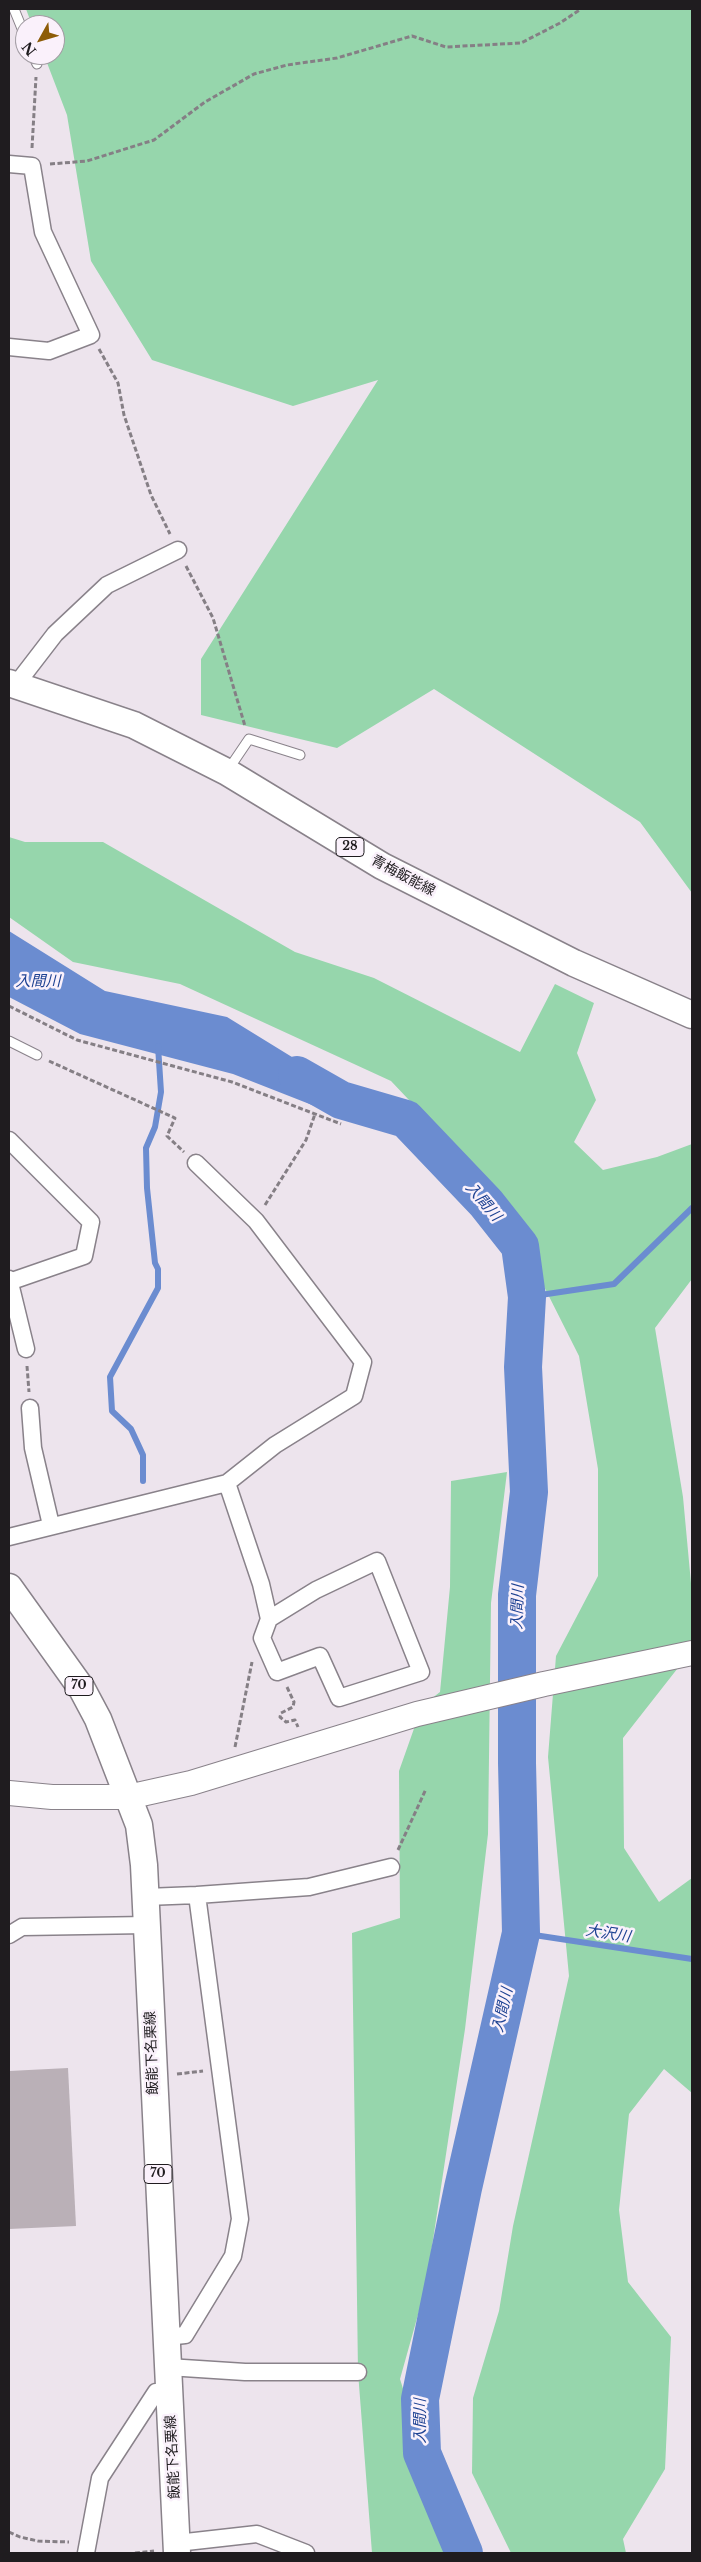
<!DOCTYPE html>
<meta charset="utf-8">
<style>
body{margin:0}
#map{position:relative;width:701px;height:2562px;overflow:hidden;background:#ede4ed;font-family:"Libre Baskerville",serif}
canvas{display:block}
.frame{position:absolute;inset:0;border:10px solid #1f1c1f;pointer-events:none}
.north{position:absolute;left:15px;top:15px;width:50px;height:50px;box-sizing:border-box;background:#faf1fb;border:1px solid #a29ca3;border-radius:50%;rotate:231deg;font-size:14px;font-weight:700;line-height:20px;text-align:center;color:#1f1c1f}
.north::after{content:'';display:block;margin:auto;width:18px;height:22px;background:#8d5c07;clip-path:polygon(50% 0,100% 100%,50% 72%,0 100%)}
</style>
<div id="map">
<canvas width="701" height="2562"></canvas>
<div class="frame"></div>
<div class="north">N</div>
</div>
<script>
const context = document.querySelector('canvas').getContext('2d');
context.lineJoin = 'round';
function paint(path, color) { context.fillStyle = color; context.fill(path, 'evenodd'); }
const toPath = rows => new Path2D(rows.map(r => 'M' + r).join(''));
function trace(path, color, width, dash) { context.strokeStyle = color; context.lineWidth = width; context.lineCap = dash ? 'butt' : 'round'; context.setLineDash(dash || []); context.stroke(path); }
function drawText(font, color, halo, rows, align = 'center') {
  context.font = font + ' "Libre Baskerville","Noto Sans JP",serif'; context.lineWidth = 5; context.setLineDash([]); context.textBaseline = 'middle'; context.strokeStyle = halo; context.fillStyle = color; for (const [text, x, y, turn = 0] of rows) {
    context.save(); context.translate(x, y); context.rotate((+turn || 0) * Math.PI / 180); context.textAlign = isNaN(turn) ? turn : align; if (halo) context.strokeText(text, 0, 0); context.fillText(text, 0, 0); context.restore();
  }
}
const green = toPath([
 [26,9,692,9,692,893,640,822,434,689,337,748,201,715,201,659,378,380,293,406,152,360,91,261,67,115,44,55,55,55,55,25,32,25],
 [9,837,25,842,103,842,295,952,374,978,520,1052,555,984,594,1003,577,1053,596,1100,574,1142,603,1170,657,1157,692,1144,692,1279,655,1328,683,1497,692,1594,692,1650,623,1738,624,1848,659,1902,692,1878,692,2093,664,2069,629,2114,619,2210,628,2282,671,2337,665,2469,623,2539,626,2553,511,2553,472,2473,473,2398,499,2311,513,2226,569,1976,548,1757,556,1656,598,1576,598,1469,579,1356,497,1193,391,1081,180,984,73,962,9,917],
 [507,1472,491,1603,488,1834,465,2029,426,2286,400,2379,454,2553,372,2553,358,2372,352,1933,400,1918,399,1771,422,1706,440,1692,450,1587,451,1481]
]);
const water = toPath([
 [9,931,105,991,227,1017,344,1089,335,1114,233,1074,80,1034,9,997]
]);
const stream = toPath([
 [527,1297,614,1284,692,1208],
 [143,1481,143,1455,131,1429,112,1411,110,1377,158,1288,158,1269,155,1263,147,1188,146,1148,155,1127,161,1092,158,1046],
 [521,1933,692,1959]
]);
const river = toPath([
 [297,1075,341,1100,406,1119,486,1203,520,1246,527,1297,523,1367,529,1492,517,1595,517,1763,521,1933,463,2188,420,2399,422,2453,464,2553]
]);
const building = toPath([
 [68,2068,76,2226,9,2229,9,2071]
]);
const path = toPath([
 [32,148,36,77],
 [50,164,87,161,154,140,205,102,254,74,287,65,337,58,412,36,446,47,521,43,560,23,581,9],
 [99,349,118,383,124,415,151,495,170,534],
 [186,566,213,618,245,726],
 [9,1006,77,1040,232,1082,341,1124],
 [49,1061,175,1118,167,1136,184,1152],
 [265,1205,306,1140,315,1114],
 [27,1366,29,1392],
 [287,1687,294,1702,293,1707,281,1713,280,1717,286,1722,295,1720,298,1727],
 [235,1747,252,1662],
 [398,1850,426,1789],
 [177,2074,203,2071],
 [9,2532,20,2537,38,2541,69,2542],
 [135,2553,154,2551]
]);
const lane = toPath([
 [14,9,25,36],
 [33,55,37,64],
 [228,770,249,739,300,755],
 [9,1041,37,1055]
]);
const street = toPath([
 [9,164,32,166,43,232,91,335,49,351,9,347],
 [15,686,55,634,107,585,178,550],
 [9,1140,91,1222,84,1256,9,1282],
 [9,1279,26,1349],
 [30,1408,33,1448,51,1525],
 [227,1483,261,1584,269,1619,262,1638,277,1672,320,1656,339,1698,421,1672,377,1561,316,1590,269,1619],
 [9,1537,227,1483,275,1445,354,1396,363,1362,256,1221,196,1163],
 [197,1895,309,1887,391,1867],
 [146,1897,197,1895,240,2219,233,2256,185,2335,166,2337],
 [9,1935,22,1927,147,1925],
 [168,2367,245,2372,358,2372],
 [177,2543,257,2534,306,2553],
 [86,2553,100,2478,156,2392,169,2391]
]);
const secondary = toPath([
 [9,1793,52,1797,128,1797,191,1783,417,1714,544,1684,692,1653]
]);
const primary = toPath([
 [9,683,134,725,227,772,382,866,574,963,692,1015],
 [9,1587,82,1689,98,1719,139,1825,144,1865,177,2553]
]);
const shields = [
 [350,847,28],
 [79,1686,28],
 [158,2174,28]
];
const shieldNames = [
 ["28",350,847],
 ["70",79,1686],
 ["70",158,2174]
];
const streetNames = [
 ["青梅飯能線",403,876,28],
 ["飯能下名栗線",152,2053,-92],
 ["飯能下名栗線",173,2457,-93]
];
const waterNames = [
 ["入間川",38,982],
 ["入間川",483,1202,49],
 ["入間川",518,1607,-88],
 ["大沢川",608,1934,9],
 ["入間川",503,2010,-77],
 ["入間川",421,2421,-90]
];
paint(green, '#96d6ac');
paint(water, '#6b8cd0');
trace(stream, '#6b8cd0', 6);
trace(river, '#6b8cd0', 38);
paint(building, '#bab0b7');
trace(lane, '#89828a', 11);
trace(street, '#89828a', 19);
trace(secondary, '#89828a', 26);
trace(primary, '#89828a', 29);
trace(path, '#857f85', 3, [5, 2.5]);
trace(lane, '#fff', 9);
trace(street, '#fff', 16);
trace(secondary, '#fff', 24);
trace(primary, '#fff', 26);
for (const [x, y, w] of shields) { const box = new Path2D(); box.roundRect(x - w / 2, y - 9.5, w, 19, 4); context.fillStyle = '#faf1fb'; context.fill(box); trace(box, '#1f1c1f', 1); }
drawText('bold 12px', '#1f1c1f', null, shieldNames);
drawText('14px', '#1f1c1f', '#faf1fb', streetNames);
drawText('italic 15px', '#1f4393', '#faf1fb', waterNames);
</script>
